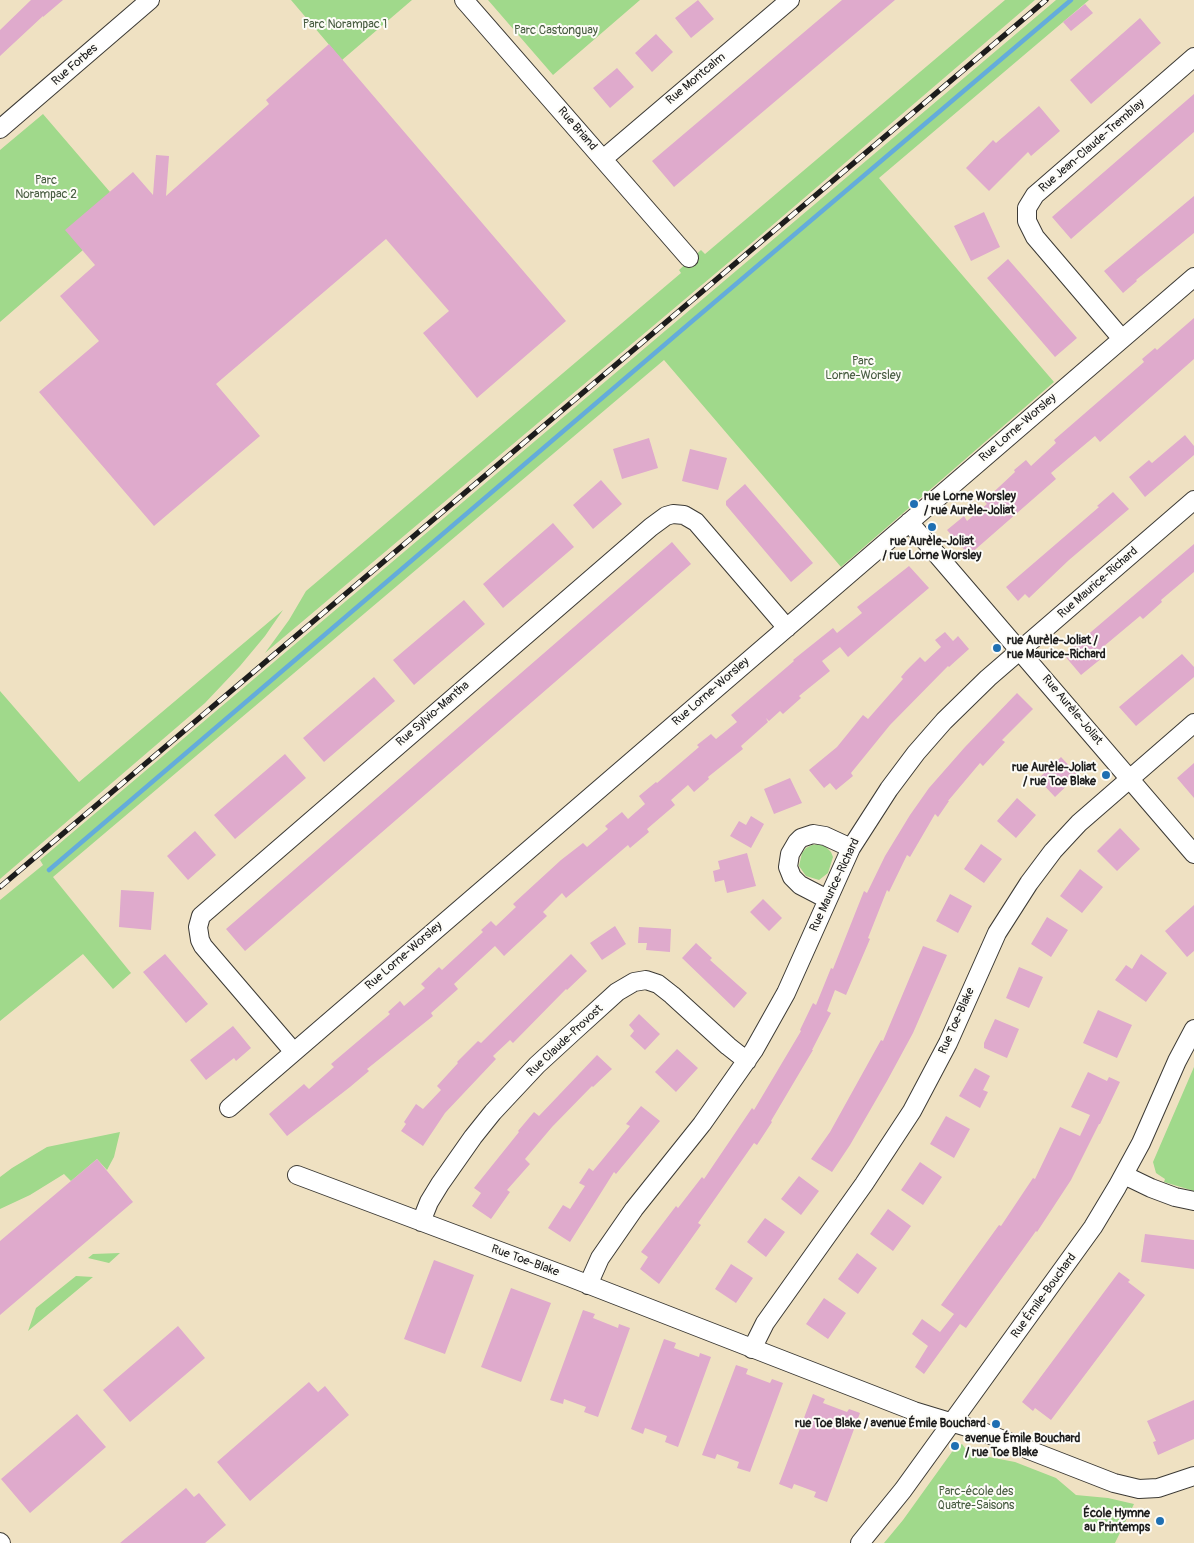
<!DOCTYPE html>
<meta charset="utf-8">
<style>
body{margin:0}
canvas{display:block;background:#efe1c2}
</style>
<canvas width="1194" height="1543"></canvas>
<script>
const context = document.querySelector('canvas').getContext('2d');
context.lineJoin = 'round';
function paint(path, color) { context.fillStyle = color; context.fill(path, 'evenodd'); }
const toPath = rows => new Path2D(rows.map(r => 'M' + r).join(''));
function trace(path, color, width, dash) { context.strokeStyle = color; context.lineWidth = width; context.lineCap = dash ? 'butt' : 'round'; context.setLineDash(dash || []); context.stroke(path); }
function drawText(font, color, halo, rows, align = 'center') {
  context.font = font + ' Pangolin,sans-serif'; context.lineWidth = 4; context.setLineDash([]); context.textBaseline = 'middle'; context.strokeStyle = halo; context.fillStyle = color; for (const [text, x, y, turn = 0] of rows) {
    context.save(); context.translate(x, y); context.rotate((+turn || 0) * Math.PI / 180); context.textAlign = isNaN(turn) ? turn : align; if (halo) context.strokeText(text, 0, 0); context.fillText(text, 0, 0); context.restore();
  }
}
const green = toPath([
 [291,0,412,0,342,60],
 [488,0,640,0,553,75],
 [1005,0,1035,0,754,241,265,653,289,620,306,591,681,273,679,270,701,250,705,254],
 [1056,0,1089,0,879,178,1054,382,841,567,664,360,53,877,131,973,113,989,83,954,0,1021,0,900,43,865,40,860],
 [43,114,110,192,83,250,0,322,0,150],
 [283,610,265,636,240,666,205,703,0,879,0,691,79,782],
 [819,844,826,847,831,852,833,857,828,873,819,880,806,876,799,866,802,853,806,848,812,845],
 [1194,1067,1194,1191,1164,1182,1165,1179,1156,1173,1153,1162],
 [120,1132,114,1157,107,1170,97,1159,71,1181,64,1174,30,1195,0,1209,0,1177,12,1168,47,1147],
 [120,1253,109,1263,88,1258,93,1254],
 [76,1276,93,1277,28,1331,36,1308],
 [962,1444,965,1448,971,1452,989,1457,1015,1462,1056,1478,1076,1495,1108,1498,1134,1504,1115,1543,884,1543,903,1520,954,1449]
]);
const stream = toPath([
 [49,870,690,323,1071,0]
]);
const building = toPath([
 [31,0,63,0,43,17,43,16,0,56,0,30],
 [698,0,714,19,691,38,675,18],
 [842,0,895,0,674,187,652,161],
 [1085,4,1093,13,1071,31,1063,22],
 [1140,18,1161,43,1091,104,1070,80],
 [656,34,673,52,652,72,635,53],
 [329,44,566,321,477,398,423,333,449,311,386,239,216,384,260,436,154,526,39,392,99,341,60,296,95,265,65,230,133,172,153,195,156,155,169,156,166,196,269,104,266,100],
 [617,68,634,87,610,108,593,88],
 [1194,94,1194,132,1071,239,1052,217],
 [1039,106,1060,131,1031,156,1028,152,989,191,966,168,993,140,996,143],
 [1194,196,1194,233,1136,280,1137,281,1123,293,1104,271],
 [984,212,1000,247,971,261,954,226],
 [1008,259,1077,338,1055,357,987,278],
 [1194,318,1194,359,1100,442,1095,436,1051,473,1056,479,969,555,947,530,964,516,967,521,987,504,984,501,1015,472,1014,470,1026,460,1031,466,1056,443,1054,440,1144,362,1142,359,1155,348,1157,350],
 [1185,435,1194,446,1194,455,1145,497,1129,477,1149,460,1152,463],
 [649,438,658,468,622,479,613,449],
 [690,449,727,458,718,490,682,481],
 [601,480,622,504,593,529,573,505],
 [745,484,813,563,791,582,726,505,726,501],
 [1113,492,1129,509,1069,560,1029,598,1025,594,1018,601,1006,587,1099,507,1097,506],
 [553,523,574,547,503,608,483,584],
 [672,542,691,564,245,951,226,929],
 [1194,544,1194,572,1161,600,1162,602,1143,619,1140,616,1097,652,1102,658,1081,675,1064,655],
 [909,566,929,588,848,657,840,647,822,661,830,671,799,696,801,698,783,714,780,711,769,721,766,718,768,722,741,746,743,749,708,777,709,779,694,792,688,785,671,800,675,805,647,829,649,832,630,848,628,845,566,898,562,893,543,912,547,916,504,956,495,946,454,984,458,989,431,1013,433,1016,367,1069,369,1071,350,1087,287,1136,269,1114,304,1084,309,1089,334,1067,331,1064,390,1014,388,1012,400,1001,404,1006,425,988,421,984,439,967,442,970,483,932,481,930,491,921,496,926,516,907,513,904,561,860,583,843,587,847,608,829,605,826,622,812,628,819,645,804,639,796,656,782,657,783,699,747,697,745,711,734,716,739,737,722,731,715,794,661,793,660,833,628,837,633,862,613,857,607],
 [464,600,485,624,414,685,393,660],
 [945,632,953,641,958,636,969,649,949,667,948,666,890,725,851,773,853,776,836,790,830,783,824,788,809,770,837,747,863,715,868,719,903,679,901,677,906,671,920,657,925,662,941,647,935,640],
 [1182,654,1194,667,1194,677,1136,726,1119,707],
 [374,677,395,701,324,762,303,738],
 [1017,693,1033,709,1002,740,1005,742,983,766,980,763,948,801,949,801,938,817,935,814,910,857,907,855,889,892,887,890,868,938,870,939,846,995,835,990,827,1011,831,1013,812,1050,813,1050,771,1121,772,1122,757,1145,754,1143,698,1223,701,1225,659,1284,640,1269,648,1257,641,1252,676,1206,678,1208,702,1177,704,1179,752,1108,754,1110,801,1031,800,1030,813,1003,816,1005,831,968,833,969,864,891,867,893,885,856,910,815,929,788,965,747],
 [285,754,306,778,235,839,214,815],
 [1061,757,1078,775,1055,797,1038,779],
 [1194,763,1194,798,1177,778],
 [790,778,802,803,774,814,764,789],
 [1017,798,1036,815,1016,838,997,821],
 [751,816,764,824,751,848,730,836,739,821,746,825],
 [1120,828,1140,849,1117,871,1097,851],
 [195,831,216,855,188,880,167,856],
 [981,844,1002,859,984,883,964,869],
 [747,853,756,886,727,893,724,880,715,882,713,871,720,869,718,861],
 [1080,869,1103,887,1082,913,1060,896],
 [121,890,154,892,151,930,119,927],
 [950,894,972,906,958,933,936,921],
 [763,899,782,918,769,931,750,912],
 [1194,905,1194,951,1187,957,1165,931],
 [1047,917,1068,930,1051,957,1031,944],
 [615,926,626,944,602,960,590,943],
 [639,927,671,929,670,952,646,950,647,943,638,943],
 [696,943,712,958,710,960,747,993,734,1008,682,958],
 [923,946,947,955,913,1033,887,1081,850,1145,832,1172,811,1159,830,1132,881,1040,883,1041],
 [165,954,208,1004,186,1023,143,972],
 [571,954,587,971,567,990,566,989,513,1043,510,1040,493,1056,496,1059,445,1113,423,1146,401,1131,406,1124,404,1122,416,1104,423,1109,441,1090,437,1086,458,1063,457,1062,478,1041,481,1043],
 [1141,954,1167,973,1146,1002,1115,980,1126,965,1132,969],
 [1019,967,1043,977,1029,1008,1006,998],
 [1098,1010,1132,1025,1117,1058,1083,1043],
 [639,1014,660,1034,645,1050,630,1036,634,1031,629,1025],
 [995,1019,1019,1029,1007,1058,984,1048,984,1043],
 [233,1026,251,1048,236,1061,234,1058,206,1080,190,1060],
 [677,1049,698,1068,676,1092,655,1072],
 [597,1055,612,1069,593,1087,592,1086,552,1127,525,1159,530,1164,507,1190,510,1192,491,1219,472,1206,481,1193,474,1188,519,1132,518,1131,534,1112,539,1116],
 [975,1068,990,1076,983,1090,988,1092,980,1108,959,1096],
 [1088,1072,1107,1081,1109,1077,1120,1082,1100,1124,1099,1124,1071,1180,1037,1232,1036,1231,966,1328,960,1324,924,1374,915,1367,928,1346,912,1334,922,1319,940,1332,954,1314,941,1305,999,1225,1001,1226,1033,1178,1035,1179,1060,1127,1080,1136,1090,1115,1071,1107],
 [641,1106,660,1121,616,1174,614,1172,570,1242,548,1228,563,1205,570,1209,585,1186,579,1183,589,1168,593,1171,630,1126,626,1124],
 [946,1116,970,1129,954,1158,930,1144],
 [97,1159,133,1202,0,1315,0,1241],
 [920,1162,942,1177,923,1205,901,1190],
 [799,1176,819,1191,801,1215,781,1199],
 [888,1209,911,1226,893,1251,870,1234],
 [765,1218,785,1232,766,1257,747,1242],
 [1145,1234,1194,1240,1194,1269,1141,1262],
 [857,1253,877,1268,858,1294,838,1279],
 [434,1260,474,1275,445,1354,404,1339],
 [731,1264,753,1278,736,1303,715,1289],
 [1119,1272,1130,1280,1128,1282,1145,1295,1051,1420,1035,1408,1033,1411,1022,1402],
 [511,1288,551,1303,521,1382,481,1367],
 [824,1298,846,1313,828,1339,806,1324],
 [583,1310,595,1314,593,1318,618,1328,619,1324,630,1328,598,1417,584,1412,586,1407,564,1399,563,1404,550,1400],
 [178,1326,205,1358,130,1422,103,1390],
 [664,1339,676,1343,674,1348,699,1357,700,1353,711,1357,678,1447,665,1442,667,1436,645,1428,643,1434,631,1429],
 [736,1365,748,1369,746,1374,770,1383,772,1379,783,1383,750,1472,737,1468,739,1462,717,1454,715,1459,702,1455],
 [309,1382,318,1392,325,1386,349,1415,250,1501,217,1462],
 [813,1394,825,1399,823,1403,847,1412,849,1409,860,1413,827,1502,814,1497,816,1492,794,1484,792,1489,779,1484],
 [1194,1400,1194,1439,1158,1455,1153,1442,1156,1441,1147,1421],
 [77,1414,106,1447,30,1513,1,1479],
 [186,1488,194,1497,199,1493,226,1525,205,1543,120,1543]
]);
const minor = toPath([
 [464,0,689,258],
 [0,129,150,0],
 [603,159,790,0],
 [1122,339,1035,237,1027,221,1027,208,1035,195,1042,189,1194,57],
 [909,522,1194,854],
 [827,899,800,885,792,877,788,867,790,854,797,842,801,838,813,834,825,836,851,848],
 [293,1051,203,946,200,940,198,927,201,916,651,527,666,516,673,514,684,515,696,522,787,628],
 [229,1108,1194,277],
 [297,1175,569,1277,914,1411,983,1432,1114,1483,1139,1489,1158,1488,1194,1476],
 [1124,1175,1151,1188,1175,1197,1194,1201],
 [421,1222,429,1202,440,1184,473,1137,493,1112,537,1065,573,1032,617,992,634,982,646,980,658,984,672,995,728,1046,747,1061],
 [588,1285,600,1258,634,1209,702,1124,754,1050,786,993,851,848,889,789,916,753,944,721,988,678,1194,500],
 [752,1349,765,1323,864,1184,912,1111,948,1043,997,933,1029,883,1053,851,1079,823,1194,723],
 [0,1542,1,1543],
 [860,1543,903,1490,1093,1227,1117,1187,1141,1143,1177,1061,1194,1029]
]);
const rail = toPath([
 [0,887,1046,0]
]);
const markers = [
 [914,504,5,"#1f6fb2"],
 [932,527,5,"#1f6fb2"],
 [997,648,5,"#1f6fb2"],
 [1106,775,5,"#1f6fb2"],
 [996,1424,5,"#1f6fb2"],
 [955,1446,5,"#1f6fb2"],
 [1160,1521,5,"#1f6fb2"]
];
const parkNames = [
 ["Parc Norampac 1",345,25],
 ["Parc Castonguay",556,31],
 ["Parc",46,181],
 ["Norampac 2",46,195],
 ["Parc",863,362],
 ["Lorne-Worsley",863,376],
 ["Parc-école des",976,1492],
 ["Quatre-Saisons",976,1506]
];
const streetNames = [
 ["Rue Forbes",75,65,-41],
 ["Rue Montcalm",696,79,-40],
 ["Rue Briand",577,129,49],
 ["Rue Jean-Claude-Tremblay",1092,146,-41],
 ["Rue Lorne-Worsley",1018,428,-41],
 ["Rue Maurice-Richard",1098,583,-41],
 ["Rue Lorne-Worsley",711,692,-41],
 ["Rue Aurèle-Joliat",1072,710,50],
 ["Rue Sylvio-Mantha",433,714,-41],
 ["Rue Maurice-Richard",835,885,-65],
 ["Rue Lorne-Worsley",404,956,-41],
 ["Rue Toe-Blake",957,1021,-66],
 ["Rue Claude-Provost",565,1041,-43],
 ["Rue Toe-Blake",525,1261,20],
 ["Rue Émile-Bouchard",1044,1296,-54]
];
const poiNames = [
 ["rue Lorne Worsley",924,497],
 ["/ rue Aurèle-Joliat",924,511],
 ["rue Aurèle-Joliat",932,542,"center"],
 ["/ rue Lorne Worsley",932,556,"center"],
 ["rue Aurèle-Joliat /",1007,641],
 ["rue Maurice-Richard",1007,655],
 ["rue Aurèle-Joliat",1096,768,"right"],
 ["/ rue Toe Blake",1096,782,"right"],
 ["rue Toe Blake / avenue Émile Bouchard",986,1424,"right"],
 ["avenue Émile Bouchard",965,1439],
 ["/ rue Toe Blake",965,1453],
 ["École Hymne",1150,1514,"right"],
 ["au Printemps",1150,1528,"right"]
];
paint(green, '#a0d98b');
trace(stream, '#64acdb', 4.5);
paint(building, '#dfaacc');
trace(minor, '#3c3a35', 20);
trace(minor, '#fff', 18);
trace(rail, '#1c1c1c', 5.5);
trace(rail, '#fdfcf7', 4, [11]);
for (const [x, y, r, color] of markers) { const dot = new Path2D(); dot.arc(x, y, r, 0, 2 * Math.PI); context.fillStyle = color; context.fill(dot); trace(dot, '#fdfcf7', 2); }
drawText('12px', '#4a5e43', '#fdfcf7', parkNames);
drawText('12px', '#1c1c1c', '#fdfcf7', streetNames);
drawText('bold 12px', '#1c1c1c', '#fdfcf7', poiNames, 'left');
</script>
